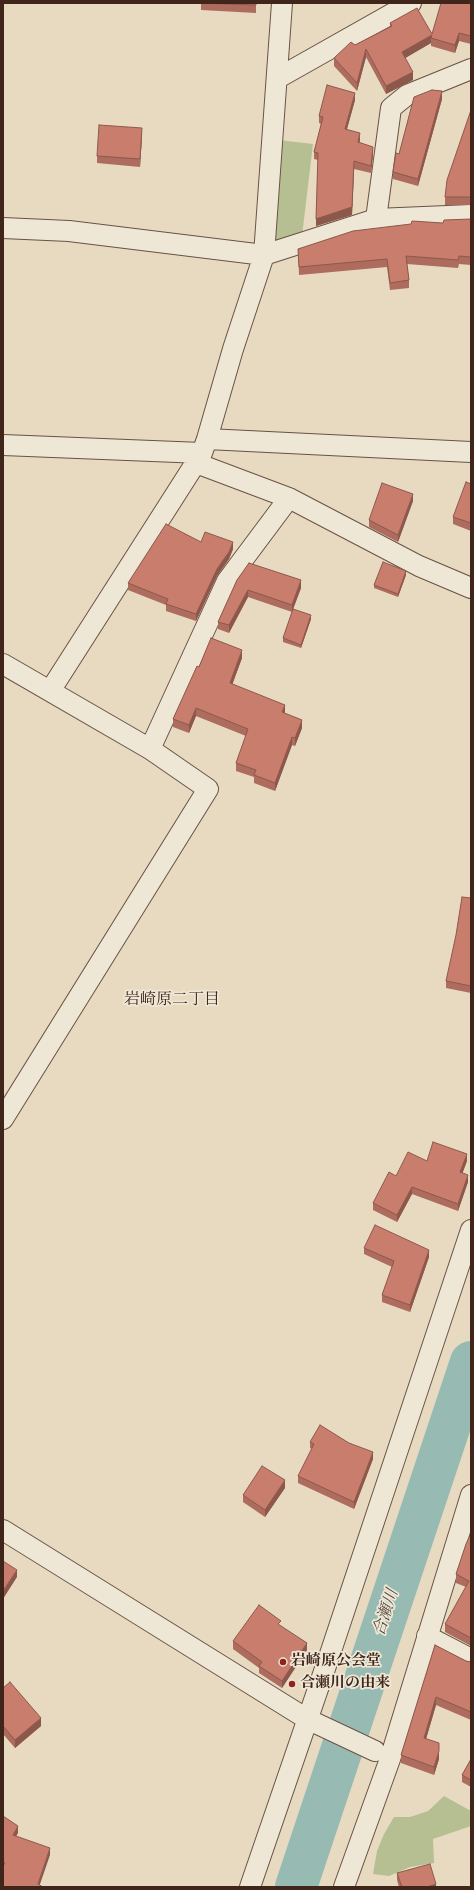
<!DOCTYPE html>
<meta charset="utf-8">
<style>
body{margin:0}
#map{position:relative;width:474px;height:1890px;overflow:hidden;background:#e7dac0;font-family:"IM FELL DW Pica",serif}
canvas{display:block}
.frame{position:absolute;inset:0;border:4px solid #3f251a;pointer-events:none}
</style>
<div id="map">
<canvas width="474" height="1890"></canvas>
<div class="frame"></div>
</div>
<script>
const context = document.querySelector('canvas').getContext('2d');
context.lineJoin = 'round';
function paint(path, color) { context.fillStyle = color; context.fill(path, 'evenodd'); }
const toPath = rows => new Path2D(rows.map(r => 'M' + r).join(''));
function trace(path, color, width, dash) { context.strokeStyle = color; context.lineWidth = width; context.lineCap = dash ? 'butt' : 'round'; context.setLineDash(dash || []); context.stroke(path); }
function drawText(font, color, halo, rows, align = 'center') {
  context.font = font + ' "IM FELL DW Pica","Noto Serif JP",serif'; context.lineWidth = 3.5; context.setLineDash([]); context.textBaseline = 'middle'; context.strokeStyle = halo; context.fillStyle = color; for (const [text, x, y, turn = 0] of rows) {
    context.save(); context.translate(x, y); context.rotate((+turn || 0) * Math.PI / 180); context.textAlign = isNaN(turn) ? turn : align; if (halo) context.strokeText(text, 0, 0); context.fillText(text, 0, 0); context.restore();
  }
}
const green = toPath([
 [278,140,313,144,302,236,269,244],
 [444,1796,471,1811,471,1826,433,1839,434,1863,410,1867,389,1876,373,1874,377,1851,384,1834,394,1817,410,1817,428,1811]
]);
const river = toPath([
 [296,1887,471,1362]
]);
const minor = toPath([
 [278,78,411,3],
 [376,219,391,108,407,95,471,69],
 [3,228,69,231,264,255,376,219,471,215],
 [207,439,471,452],
 [3,445,202,453],
 [196,463,289,498],
 [3,664,150,749,208,789,3,1119],
 [50,691,202,453,207,439,233,349,264,255,282,3],
 [150,749,227,581,289,498,419,566,471,588],
 [3,1530,307,1719,375,1751],
 [427,1636,471,1659],
 [250,1887,331,1651,471,1230],
 [344,1887,390,1759,471,1495]
]);
const wall = toPath([
 [201,3,256,3,256,13,201,10],
 [471,3,471,44,459,41,455,53,431,46,431,43,405,58,413,80,386,94,366,57,357,91,334,66,334,58,355,45,390,26,390,23,432,34],
 [442,99,418,186,393,179,393,172,399,154],
 [355,100,347,129,360,140,359,143,373,154,371,173,354,169,352,215,316,226,318,160,314,159,314,152,321,124,319,123,319,116],
 [471,110,471,205,445,205,445,197],
 [142,136,140,167,97,163,97,156],
 [471,219,471,265,459,264,458,268,407,264,409,280,409,288,390,290,387,267,299,275,298,249,443,223],
 [471,484,471,531,453,524,453,517],
 [413,501,398,542,369,527,369,520],
 [201,542,233,549,229,559,217,576,196,621,166,611,166,605,128,590,128,583],
 [406,575,398,597,374,588,374,585],
 [237,580,301,588,293,609,311,619,301,648,283,642,283,638,292,612,248,597,229,633,218,629,218,622],
 [242,658,232,684,285,713,302,728,295,746,292,745,275,791,254,783,254,777,236,771,236,763,246,736,196,716,189,733,173,727,173,719,199,667],
 [471,898,471,993,446,988,446,981],
 [427,1161,467,1161,462,1173,468,1182,458,1211,412,1194,397,1222,373,1210,373,1203,396,1176],
 [364,1248,429,1257,410,1312,382,1302,382,1295,392,1267,364,1254],
 [310,1442,373,1459,354,1509,298,1483,298,1476,312,1449,310,1448],
 [285,1488,265,1517,243,1502,243,1495],
 [471,1526,471,1646,445,1632,445,1624,466,1587,456,1583,456,1574,471,1533],
 [281,1626,307,1650,282,1688,259,1673,259,1668,233,1649,233,1641],
 [435,1645,466,1661,471,1662,471,1720,436,1705,426,1739,439,1759,434,1775,401,1763,401,1755],
 [3,1688,41,1726,15,1748,3,1734],
 [471,1759,471,1787,462,1782,462,1775],
 [397,1873,436,1887,399,1887,397,1880]
]);
const shadedWall = toPath([
 [459,33,459,41,455,53,455,45],
 [432,35,431,38,431,43,402,60,402,52],
 [366,49,366,57,357,91,357,83],
 [413,72,413,80,386,94,386,86],
 [442,91,442,99,418,186,418,179],
 [355,93,355,100,345,136,345,129],
 [142,128,142,136,140,167,140,159],
 [360,133,360,140,358,150,358,142],
 [373,147,373,154,371,173,371,166],
 [354,169,352,215,316,226,316,219],
 [413,494,413,501,398,542,398,535],
 [233,542,233,549,229,559,217,576,196,621,196,614,217,569],
 [406,571,406,575,398,597,398,594],
 [301,580,301,588,292,612,292,605],
 [248,590,248,597,229,633,229,625],
 [311,615,311,619,301,648,301,645],
 [242,650,242,658,230,691,230,683],
 [285,705,285,712,282,720,282,712],
 [196,708,196,716,189,733,189,725],
 [302,720,302,728,295,746,295,738],
 [292,737,292,745,275,791,275,783],
 [467,1154,467,1161,460,1180,460,1172],
 [468,1175,468,1182,458,1211,458,1204],
 [412,1187,412,1194,397,1222,397,1215],
 [429,1250,429,1257,410,1312,410,1305],
 [373,1452,373,1459,354,1509,354,1502],
 [285,1480,285,1488,265,1517,265,1510],
 [17,1570,17,1577,3,1599,3,1591],
 [307,1643,307,1650,282,1688,282,1681],
 [436,1697,436,1705,424,1746,424,1738],
 [41,1718,41,1726,15,1748,15,1740],
 [439,1751,439,1759,434,1775,434,1767],
 [18,1826,18,1833,13,1842,13,1835],
 [50,1848,50,1855,39,1887,38,1884],
 [436,1884,436,1887,427,1887]
]);
const building = toPath([
 [201,3,256,3,256,5,201,3],
 [441,3,471,3,471,36,459,33,455,45,431,38,432,35,402,52,413,72,386,86,366,49,357,83,334,58,351,42,355,45,392,26,390,23,417,8,432,34,441,3],
 [327,85,355,93,345,129,360,133,358,142,373,147,371,166,354,161,352,207,316,219,318,153,314,152,323,117,319,116,327,85],
 [432,90,442,91,418,179,393,172,396,153,399,154,414,97,432,90],
 [471,110,471,197,445,197,447,180,471,110],
 [99,125,142,128,140,159,97,156,99,125],
 [471,219,471,257,459,256,458,260,406,256,409,280,390,283,387,259,299,267,298,249,353,231,411,224,412,221,443,223,444,220,471,219],
 [466,482,471,484,471,523,453,517,466,482],
 [382,483,413,494,398,535,369,520,382,483],
 [166,524,201,542,205,532,233,542,229,552,217,569,196,614,166,604,168,599,128,583,166,524],
 [383,562,406,571,398,594,374,585,383,562],
 [249,563,301,580,292,605,248,590,229,625,218,622,237,580,249,563],
 [293,609,311,615,301,645,283,638,293,609],
 [211,638,242,650,230,683,285,705,282,712,302,720,295,738,292,737,275,783,254,775,256,770,236,763,248,729,196,708,189,725,173,719,197,666,199,667,211,638],
 [462,897,471,898,471,986,446,981,456,935,462,897],
 [433,1142,467,1154,460,1172,468,1175,458,1204,412,1187,397,1215,373,1203,389,1172,396,1176,408,1152,427,1161,433,1142],
 [375,1225,429,1250,410,1305,382,1295,394,1261,364,1248,375,1225],
 [320,1425,349,1443,373,1452,354,1502,298,1476,314,1444,310,1442,320,1425],
 [262,1466,285,1480,265,1510,243,1495,262,1466],
 [471,1533,471,1638,445,1624,469,1581,456,1574,466,1544,471,1533],
 [3,1561,17,1570,3,1591,3,1561],
 [259,1605,281,1621,278,1624,307,1643,282,1681,259,1666,262,1662,233,1641,259,1605],
 [435,1645,466,1661,471,1662,471,1712,436,1697,424,1738,439,1743,439,1751,434,1767,401,1755,435,1645],
 [10,1682,41,1718,15,1740,3,1726,3,1688,10,1682],
 [471,1759,471,1780,462,1775,471,1759],
 [3,1816,18,1826,13,1835,50,1848,38,1884,43,1887,3,1887,3,1866,5,1863,3,1862,3,1816],
 [430,1864,436,1884,427,1887,402,1887,397,1873,430,1864]
]);
const markers = [
 [283,1662,4,"#8f2418"],
 [292,1684,4,"#8f2418"]
];
const poiNames = [
 ["岩崎原公会堂",291,1662],
 ["合瀬川の由来",300,1684]
];
const neighbourhoodNames = [
 ["岩崎原二丁目",172,1001]
];
const waterNames = [
 ["合瀬川",387,1613,-72]
];
paint(green, '#b6bf92');
trace(river, '#97bbb3', 42);
trace(minor, '#695244', 22);
trace(minor, '#efe7d6', 20);
paint(wall, '#ad6c5d');
paint(shadedWall, '#8d584c');
paint(building, '#c97d6c');
trace(building, '#8d584c', 1);
for (const [x, y, r, color] of markers) { const dot = new Path2D(); dot.arc(x, y, r, 0, 2 * Math.PI); context.fillStyle = color; context.fill(dot); trace(dot, '#efe7d6', 1.5); }
drawText('bold 15px', '#3f251a', '#efe7d6', poiNames, 'left');
drawText('16px', '#3f251a', '#efe7d6', neighbourhoodNames);
drawText('italic 16px', '#554a40', '#efe7d6', waterNames);
</script>
